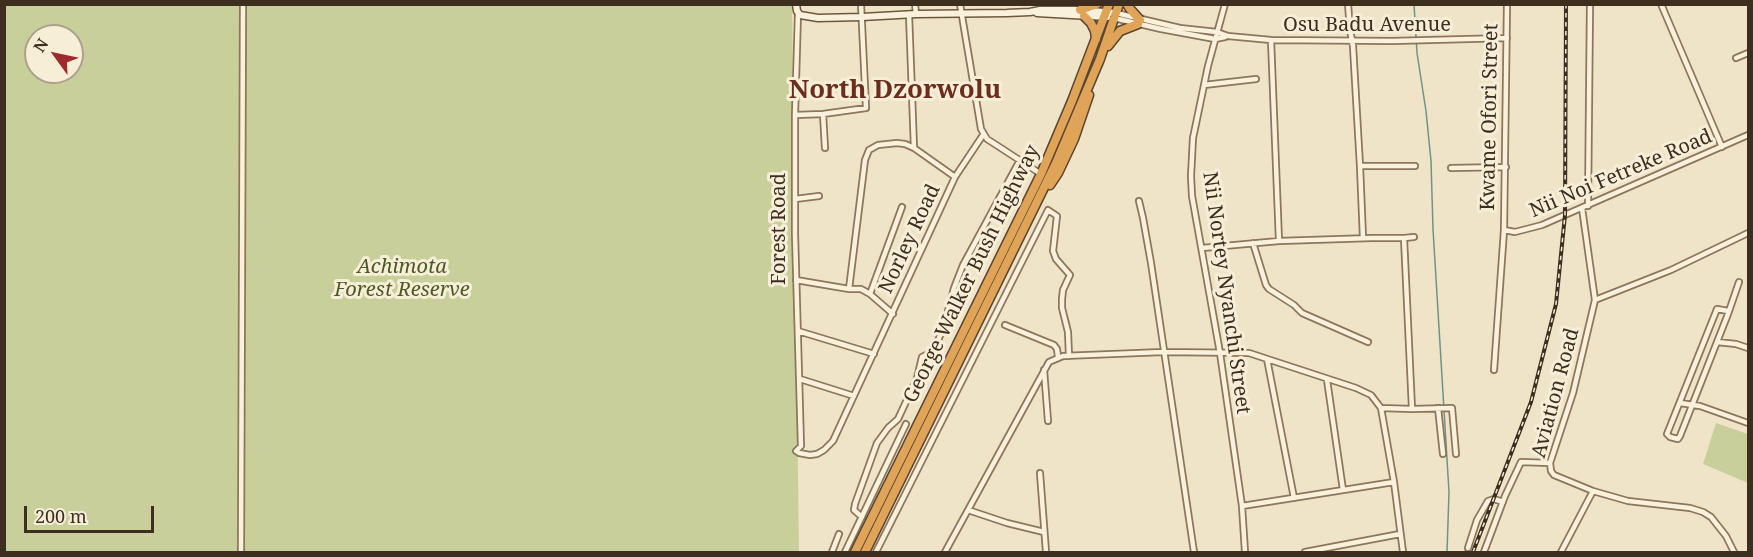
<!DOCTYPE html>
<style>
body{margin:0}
#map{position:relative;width:1753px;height:557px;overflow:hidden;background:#f0e4c8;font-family:"Noto Serif",serif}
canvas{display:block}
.frame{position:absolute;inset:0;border:6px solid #3d2e20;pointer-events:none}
.north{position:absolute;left:24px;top:24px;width:60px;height:60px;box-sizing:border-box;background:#f7eed8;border:2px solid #ada18e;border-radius:50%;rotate:303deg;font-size:16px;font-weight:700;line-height:24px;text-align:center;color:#3d2e20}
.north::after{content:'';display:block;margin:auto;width:21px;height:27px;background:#9e2a2b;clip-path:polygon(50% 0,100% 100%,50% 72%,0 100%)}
.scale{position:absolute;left:24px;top:506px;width:130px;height:27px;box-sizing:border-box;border:3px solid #3d2e20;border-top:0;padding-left:8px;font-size:18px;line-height:21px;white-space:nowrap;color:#3d2e20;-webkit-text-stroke:4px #f7eed8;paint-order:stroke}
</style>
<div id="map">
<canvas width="1753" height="557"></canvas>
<div class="frame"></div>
<div class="north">N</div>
<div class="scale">200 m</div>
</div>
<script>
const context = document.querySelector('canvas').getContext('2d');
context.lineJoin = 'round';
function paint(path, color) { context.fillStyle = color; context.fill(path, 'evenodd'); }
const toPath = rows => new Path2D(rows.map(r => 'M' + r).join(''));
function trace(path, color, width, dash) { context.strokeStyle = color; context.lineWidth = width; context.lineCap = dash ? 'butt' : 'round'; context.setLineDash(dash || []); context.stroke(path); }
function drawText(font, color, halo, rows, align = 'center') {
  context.font = font + ' "Noto Serif",serif'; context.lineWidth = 6; context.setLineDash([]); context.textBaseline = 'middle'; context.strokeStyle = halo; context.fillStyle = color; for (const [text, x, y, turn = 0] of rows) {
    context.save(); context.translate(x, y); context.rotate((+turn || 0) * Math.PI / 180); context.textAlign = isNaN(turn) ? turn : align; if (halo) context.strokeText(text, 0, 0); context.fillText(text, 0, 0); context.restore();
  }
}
const green = toPath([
 [4,5,792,5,799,552,5,552],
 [36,36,72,36,72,72,36,72],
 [1716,423,1748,434,1748,483,1703,464]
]);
const stream = toPath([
 [1414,4,1417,53,1426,111,1431,161,1433,229,1449,492,1447,552]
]);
const street = toPath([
 [915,4,916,14],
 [960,4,981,129,987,139,1041,174],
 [1225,4,1208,66,1193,138,1191,176,1192,196,1220,353,1242,506,1245,552],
 [1348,4,1350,30,1353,46,1360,166,1363,238],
 [1661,4,1722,147],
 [798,13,795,115,795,234,801,446,796,451,799,453,810,455,817,454,824,450,833,441,955,177,983,135],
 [1116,13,1180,28,1217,32,1228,36,1271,40,1392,41,1507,38],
 [909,14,914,148],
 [1114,18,1161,29,1215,39,1225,37],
 [1271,40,1279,241],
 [1736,58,1748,53],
 [1204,85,1256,79],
 [823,114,825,148],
 [795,115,823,114,866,108,861,4],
 [1360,166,1415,166],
 [1451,168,1506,167],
 [795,199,819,196],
 [1139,201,1143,218,1151,263,1194,552],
 [1588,206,1590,4],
 [1582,208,1595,300,1573,393,1550,463,1551,471,1554,475,1593,491,1628,501,1690,508,1703,512,1711,517,1726,536,1734,552],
 [1504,230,1515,232,1542,225,1748,135],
 [1404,238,1412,409],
 [1253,243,1266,285,1269,289,1294,305,1302,313,1368,342],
 [1202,248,1279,241,1372,238,1404,238,1414,237],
 [796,280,849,289,861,289,870,294,893,314],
 [849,289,865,160,869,150,878,145,897,143,905,144,914,148,955,177],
 [870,294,902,207],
 [1595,300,1671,270,1748,233],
 [1728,311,1717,309,1667,434,1670,437,1678,439,1680,436,1717,342,1728,314,1739,282],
 [1005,325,1054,345,1057,349,1058,357],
 [798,331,874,354],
 [1717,342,1736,344,1748,348],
 [1267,359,1294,498],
 [1044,370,1048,421],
 [1494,370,1504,230,1507,4],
 [800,379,854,396],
 [1327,380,1343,490],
 [1680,403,1700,406,1748,423],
 [1381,408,1412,409,1452,408,1456,454],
 [1438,408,1443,454],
 [1040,473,1046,552],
 [1242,506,1394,482],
 [968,510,1007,523,1044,532],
 [862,517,854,510,855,504,877,443,888,428,898,419,917,378,922,357,932,352,934,350,944,326,954,288,963,265,1020,160],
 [1468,548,1477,520,1488,501,1494,499,1503,502],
 [241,552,243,4],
 [832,552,839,534],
 [845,552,906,424],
 [876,552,1048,210,1057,216,1053,251,1056,259,1070,275,1063,290,1062,299,1062,308,1068,332,1069,356],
 [945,552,1049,362,1063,356,1163,352,1249,353,1356,388,1371,395,1381,408,1394,482,1403,552],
 [1305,552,1400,534],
 [1484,552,1505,496,1521,462,1550,463],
 [1561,552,1593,491]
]);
const secondary = toPath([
 [796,4,797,11,800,15,818,18,862,17,916,14,1007,13,1030,12,1040,10,1080,10,1116,13],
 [1037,13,1107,17]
]);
const highway = toPath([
 [1127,4,1130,9,1140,20],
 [1080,10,1097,4],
 [1084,16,1091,23,1095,31,1096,39],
 [1108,46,1120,31,1138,24],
 [1050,185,1058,173,1074,139,1089,95],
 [855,552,1041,174,1072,101,1109,4],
 [865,552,1056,163,1100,59,1119,4]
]);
const rail = toPath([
 [1473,552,1531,402,1556,304,1565,215,1566,4]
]);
const streetNames = [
 ["Osu Badu Avenue",1367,25],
 ["Kwame Ofori Street",1490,117,-89],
 ["Nii Noi Fetreke Road",1621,174,-23],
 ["Forest Road",779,229,-90],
 ["Norley Road",910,239,-65],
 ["George Walker Bush Highway",972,274,-64],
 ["Nii Nortey Nyanchi Street",1226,293,82],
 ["Aviation Road",1556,393,-75]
];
const parkNames = [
 ["Achimota",402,267],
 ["Forest Reserve",402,290]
];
const districtNames = [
 ["North Dzorwolu",895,91]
];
paint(green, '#c9cf9b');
trace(stream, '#6f938a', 1.5);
trace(street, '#8d765c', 8);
trace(secondary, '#6f573f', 9);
trace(highway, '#5b4430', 11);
trace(street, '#faf1dc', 4.5);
trace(secondary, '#faf1dc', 6);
trace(highway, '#e0a458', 8);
trace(rail, '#3d2e20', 4);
trace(rail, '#f7eed8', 1.5, [4.5]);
drawText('20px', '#3d2e20', '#f7eed8', streetNames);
drawText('italic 20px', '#4d5a26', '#f7eed8', parkNames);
drawText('bold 26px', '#6b2e1e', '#f7eed8', districtNames);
</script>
